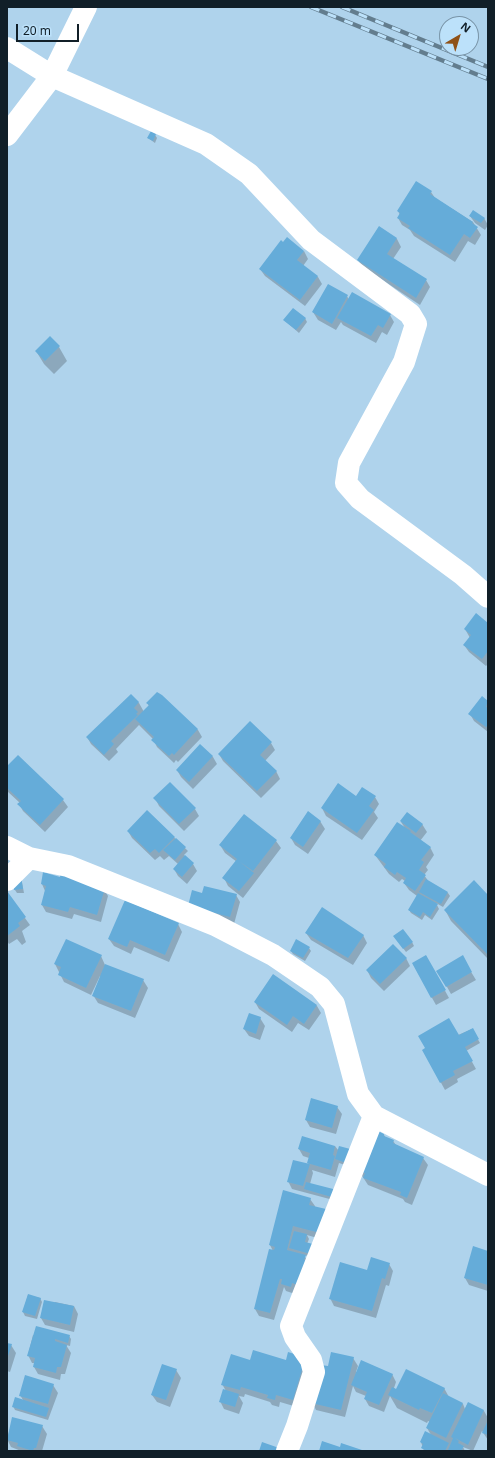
<!DOCTYPE html>
<style>
body{margin:0}
#map{position:relative;width:495px;height:1458px;overflow:hidden;background:#afd3ec;font-family:"Noto Sans",sans-serif}
canvas{display:block}
.frame{position:absolute;inset:0;border:8px solid #111f28;pointer-events:none}
.north{position:absolute;left:439px;top:16px;width:40px;height:40px;box-sizing:border-box;background:#bce1fa;border:1px solid #7893a6;border-radius:50%;rotate:38deg;font-size:11px;font-weight:700;line-height:16px;text-align:center;color:#111f28}
.north::after{content:'';display:block;margin:auto;width:14px;height:18px;background:#8f5117;clip-path:polygon(50% 0,100% 100%,50% 72%,0 100%)}
.scale{position:absolute;left:16px;top:24px;width:63px;height:18px;box-sizing:border-box;border:2px solid #111f28;border-top:0;padding-left:5px;font-size:12px;line-height:14px;white-space:nowrap;color:#111f28;-webkit-text-stroke:3px #bce1fa;paint-order:stroke}
</style>
<div id="map">
<canvas width="495" height="1458"></canvas>
<div class="frame"></div>
<div class="north">N</div>
<div class="scale">20 m</div>
</div>
<script>
const context = document.querySelector('canvas').getContext('2d');
context.lineJoin = 'round';
function paint(path, color) { context.fillStyle = color; context.fill(path, 'evenodd'); }
const toPath = rows => new Path2D(rows.map(r => 'M' + r).join(''));
function trace(path, color, width, dash) { context.strokeStyle = color; context.lineWidth = width; context.lineCap = dash ? 'butt' : 'round'; context.setLineDash(dash || []); context.stroke(path); }
const shadow = toPath([
 [155,135,157,138,155,143,148,138],
 [431,192,435,198,473,222,481,235,475,245,468,241,455,262,414,236,410,230,402,225,398,218,400,215,398,211],
 [470,216,484,218,488,225,485,230,475,223],
 [379,227,397,239,401,247,393,259,426,280,430,287,420,305,363,267,358,260],
 [304,251,308,259,303,266,318,277,322,284,305,306,265,276,260,269],
 [347,296,349,300,390,315,394,322,387,335,382,332,376,343,343,325,341,322,336,330,318,320,313,312],
 [305,318,307,322,299,333,284,320],
 [50,337,59,347,67,361,54,374,44,364,36,351],
 [488,624,488,664,486,666,469,652,464,645,470,638,465,629],
 [131,695,139,703,144,712,149,706,147,703,161,696,198,730,202,737,178,762,176,760,174,763,157,747,153,739,139,725,116,749,118,752,109,761,91,744,87,737],
 [482,698,488,703,488,732,474,721,470,714],
 [250,722,271,743,275,750,265,761,276,771,280,779,261,798,223,761,219,754],
 [200,745,213,757,217,764,193,789,181,777,177,770],
 [18,756,63,800,68,807,45,832,23,811,19,804,20,803,7,791,7,768],
 [357,797,375,797,379,804,374,812,378,818,362,840,326,816,322,808],
 [155,798,195,809,199,816,184,831,159,806],
 [147,811,188,851,184,855,193,864,197,871,187,884,178,876,174,869,178,864,169,856,164,860,160,856,155,860,132,838,128,831],
 [244,815,276,841,281,848,243,898,228,886,224,878,237,862,225,853,220,845],
 [320,821,325,829,308,854,295,845,291,838],
 [401,822,422,824,427,832,420,841,430,847,434,855,426,867,428,870,424,875,429,882,448,893,450,896,443,907,436,903,439,909,432,920,425,915,422,920,411,913,409,910,417,896,409,890,404,883,405,881,402,879,399,882,389,874,375,855,405,828],
 [21,877,24,893,17,893,15,890],
 [42,884,104,889,108,896,101,922,74,914,72,919,46,912,42,905,45,891],
 [7,893,30,925,22,931,26,942,22,945,17,939,9,944,7,941],
 [203,894,236,895,240,902,234,924,189,905],
 [488,896,488,959,451,921,445,910],
 [178,924,182,932,169,962,134,947,131,954,114,946,109,939],
 [306,933,363,935,367,943,353,965,311,940],
 [397,940,412,942,414,946,406,952],
 [309,948,311,951,305,961,293,954,291,951],
 [101,956,105,965,143,980,148,988,135,1018,98,1003,93,995,101,976,100,976,91,995,64,982,55,964],
 [426,956,449,998,436,1005,413,964],
 [462,957,476,980,451,994,438,971],
 [406,958,410,966,384,991,371,978,367,970],
 [273,976,317,1006,321,1013,309,1030,298,1023,292,1032,259,1009,255,1002],
 [260,1018,265,1026,260,1040,249,1036,244,1029],
 [472,1029,480,1043,466,1051,476,1069,457,1079,458,1082,445,1090,423,1050],
 [337,1107,342,1114,336,1134,310,1127,306,1120],
 [384,1135,386,1138,393,1141,396,1145,423,1158,428,1165,412,1205,405,1202,403,1199,368,1185,359,1171],
 [335,1146,351,1167,339,1163,335,1177,312,1170,313,1173,310,1184,337,1191,337,1201,292,1189,288,1181,294,1161,310,1165,308,1163,309,1158,303,1156,299,1149],
 [310,1199,315,1206,324,1240,307,1235,309,1239,307,1244,316,1258,304,1255,309,1264,295,1294,286,1291,284,1287,274,1320,259,1316,255,1309,273,1251,270,1245],
 [488,1252,488,1291,469,1285,465,1278],
 [389,1264,393,1271,389,1286,386,1285,376,1318,334,1306,330,1298,368,1271],
 [28,1295,40,1298,42,1302,37,1319,25,1316,23,1312],
 [55,1302,74,1306,78,1314,74,1332,45,1325,41,1318],
 [33,1335,69,1336,71,1339,70,1346,66,1345,71,1353,65,1374,61,1374,60,1380,38,1374,34,1367,34,1363,32,1363,28,1355],
 [7,1344,11,1345,16,1353,10,1372,7,1371],
 [254,1351,308,1371,297,1407,280,1402,279,1407,272,1405,270,1402,245,1394,244,1397,239,1396,243,1403,239,1414,224,1409,220,1401,226,1391,222,1384,250,1362],
 [353,1358,358,1366,356,1372,392,1374,396,1382,394,1388,397,1390,444,1388,449,1397,463,1404,465,1409,468,1403,484,1411,488,1418,488,1440,482,1431,473,1451,463,1447,465,1451,424,1451,421,1442,431,1435,427,1428,430,1422,428,1421,427,1423,397,1408,390,1396,384,1412,369,1406,365,1399,366,1396,356,1392,353,1386,345,1417,316,1410,312,1402,328,1367],
 [176,1370,181,1378,170,1407,157,1402,152,1395],
 [53,1385,58,1393,48,1420,15,1410,13,1406,23,1400,20,1395],
 [13,1418,42,1426,47,1434,42,1451,21,1451,11,1447,7,1439]
]);
const building = toPath([
 [151,131,156,134,153,141,147,138],
 [416,181,432,191,430,194,473,222,472,223,478,227,470,238,464,234,450,255,408,228,410,226,397,218,400,213,397,211],
 [473,210,485,218,481,223,469,216],
 [379,226,397,238,387,254,427,279,416,298,357,260],
 [287,237,304,251,297,260,318,276,300,300,259,269,281,240,283,242],
 [328,284,348,295,332,324,312,312],
 [352,292,391,314,383,328,378,325,371,336,337,318],
 [293,308,306,318,296,330,283,320],
 [50,336,60,346,45,361,35,351],
 [476,613,488,623,488,651,482,659,463,645,471,635,464,629],
 [157,692,162,695,198,729,174,755,172,753,169,756,151,740,154,737,135,719,149,705,146,703],
 [131,694,139,702,134,708,138,712,136,714,138,715,111,741,114,744,104,755,86,737],
 [482,696,488,701,486,707,488,708,488,725,486,727,468,714],
 [250,721,272,742,260,755,277,771,257,791,218,754],
 [200,744,213,756,189,782,176,770],
 [18,755,64,799,40,825,17,804,21,801,7,788,7,766],
 [170,782,196,808,179,824,153,798],
 [338,783,356,796,362,787,376,796,369,806,374,810,357,833,321,808],
 [147,810,175,837,159,853,155,849,150,853,127,831],
 [308,811,321,821,303,847,290,838],
 [407,812,423,824,416,833,400,821],
 [244,814,277,840,253,871,240,862,254,873,239,891,222,878,237,859,219,845],
 [397,822,411,831,410,832,431,847,421,860,424,862,419,870,426,875,415,891,403,883,406,878,397,872,395,875,384,867,386,864,374,855],
 [176,838,186,847,175,860,163,850],
 [185,855,194,863,182,877,173,869],
 [43,872,60,877,61,872,105,888,97,915,70,907,68,912,41,905,46,886,41,884],
 [21,876,23,889,14,890,13,877],
 [426,879,448,892,441,904,419,892],
 [474,880,488,895,488,955,444,910],
 [204,886,237,894,230,917,188,906,192,890,202,893],
 [7,891,26,917,18,923,20,926,7,936],
 [418,893,438,904,430,917,423,912,420,917,408,910],
 [125,900,179,923,165,955,130,940,127,947,108,939],
 [322,907,364,935,348,958,305,933],
 [403,929,413,942,403,949,393,936],
 [66,939,102,955,86,988,58,975,61,967,54,964],
 [296,939,310,947,303,958,290,951],
 [393,944,407,958,380,984,366,970],
 [426,955,446,990,431,998,412,963],
 [463,955,472,972,446,987,436,971],
 [105,964,144,979,131,1011,92,996],
 [273,974,317,1005,304,1024,293,1016,287,1025,254,1002],
 [249,1013,261,1017,256,1034,243,1029],
 [449,1018,459,1035,473,1028,479,1039,465,1047,473,1061,453,1071,455,1075,440,1083,422,1050,425,1048,418,1036],
 [311,1098,338,1106,332,1128,305,1120],
 [374,1129,384,1134,384,1136,394,1140,393,1143,424,1157,407,1198,400,1195,401,1192,363,1178,365,1173,358,1171],
 [302,1136,335,1146,333,1155,335,1156,331,1170,307,1163,310,1153,298,1149],
 [339,1146,354,1150,349,1164,335,1159],
 [293,1160,310,1164,303,1186,287,1182],
 [306,1182,337,1190,335,1198,304,1189],
 [283,1190,311,1198,309,1205,326,1209,320,1233,293,1226,287,1250,306,1255,304,1260,308,1261,301,1286,292,1283,291,1287,281,1284,282,1279,280,1279,270,1313,254,1309,269,1249,274,1250,275,1247,269,1245],
 [294,1231,307,1234,305,1242,317,1245,314,1255,289,1248],
 [473,1246,488,1251,488,1285,464,1278],
 [371,1257,390,1263,385,1279,382,1278,372,1311,329,1299,340,1262,367,1270],
 [28,1294,41,1298,35,1316,22,1312],
 [44,1300,74,1306,70,1325,40,1318],
 [36,1326,70,1335,68,1343,55,1339,55,1341,67,1345,61,1367,57,1367,56,1373,33,1367,35,1358,27,1356],
 [7,1343,12,1344,7,1359],
 [253,1350,286,1360,288,1352,301,1356,304,1363,293,1400,276,1395,275,1400,267,1398,268,1395,241,1387,240,1390,221,1385,231,1354,250,1360],
 [331,1352,354,1357,341,1410,311,1403,321,1365,328,1366],
 [361,1360,393,1374,379,1405,364,1399,367,1392,351,1385],
 [162,1364,177,1369,166,1400,151,1395],
 [406,1369,445,1388,432,1413,420,1408,419,1410,388,1395,392,1387,396,1389],
 [25,1375,54,1384,48,1404,19,1396],
 [223,1389,239,1394,235,1407,219,1402],
 [443,1393,463,1403,446,1438,426,1428],
 [15,1397,49,1408,46,1417,12,1407],
 [468,1402,484,1410,468,1445,455,1438,459,1441,458,1443,464,1446,461,1451,450,1451,448,1450,453,1438,451,1437],
 [12,1417,43,1425,36,1448,34,1448,33,1451,17,1446,18,1443,7,1440],
 [488,1420,488,1435,482,1433],
 [425,1431,449,1443,445,1451,427,1451,421,1448,423,1444,420,1442],
 [322,1441,340,1447,341,1443,365,1451,319,1451],
 [262,1442,282,1449,282,1451,259,1451]
]);
const street = toPath([
 [7,48,52,76,206,144,249,174,311,240,410,314,416,324,404,362,349,463,346,483,360,499,463,575,488,597],
 [7,135,52,76,86,7],
 [7,847,29,858,68,866,215,925,273,955,320,987,334,1004,358,1094,374,1116,488,1175],
 [7,880,29,858],
 [287,1451,297,1426,314,1372,311,1360,295,1337,291,1326,374,1116]
]);
const rail = toPath([
 [311,7,488,79],
 [342,7,488,67]
]);
paint(shadow, '#0003');
paint(building, '#65acd9');
trace(street, '#fff', 22);
trace(rail, '#637d8e', 4.5);
trace(rail, '#bce1fa', 3, [9]);
</script>
